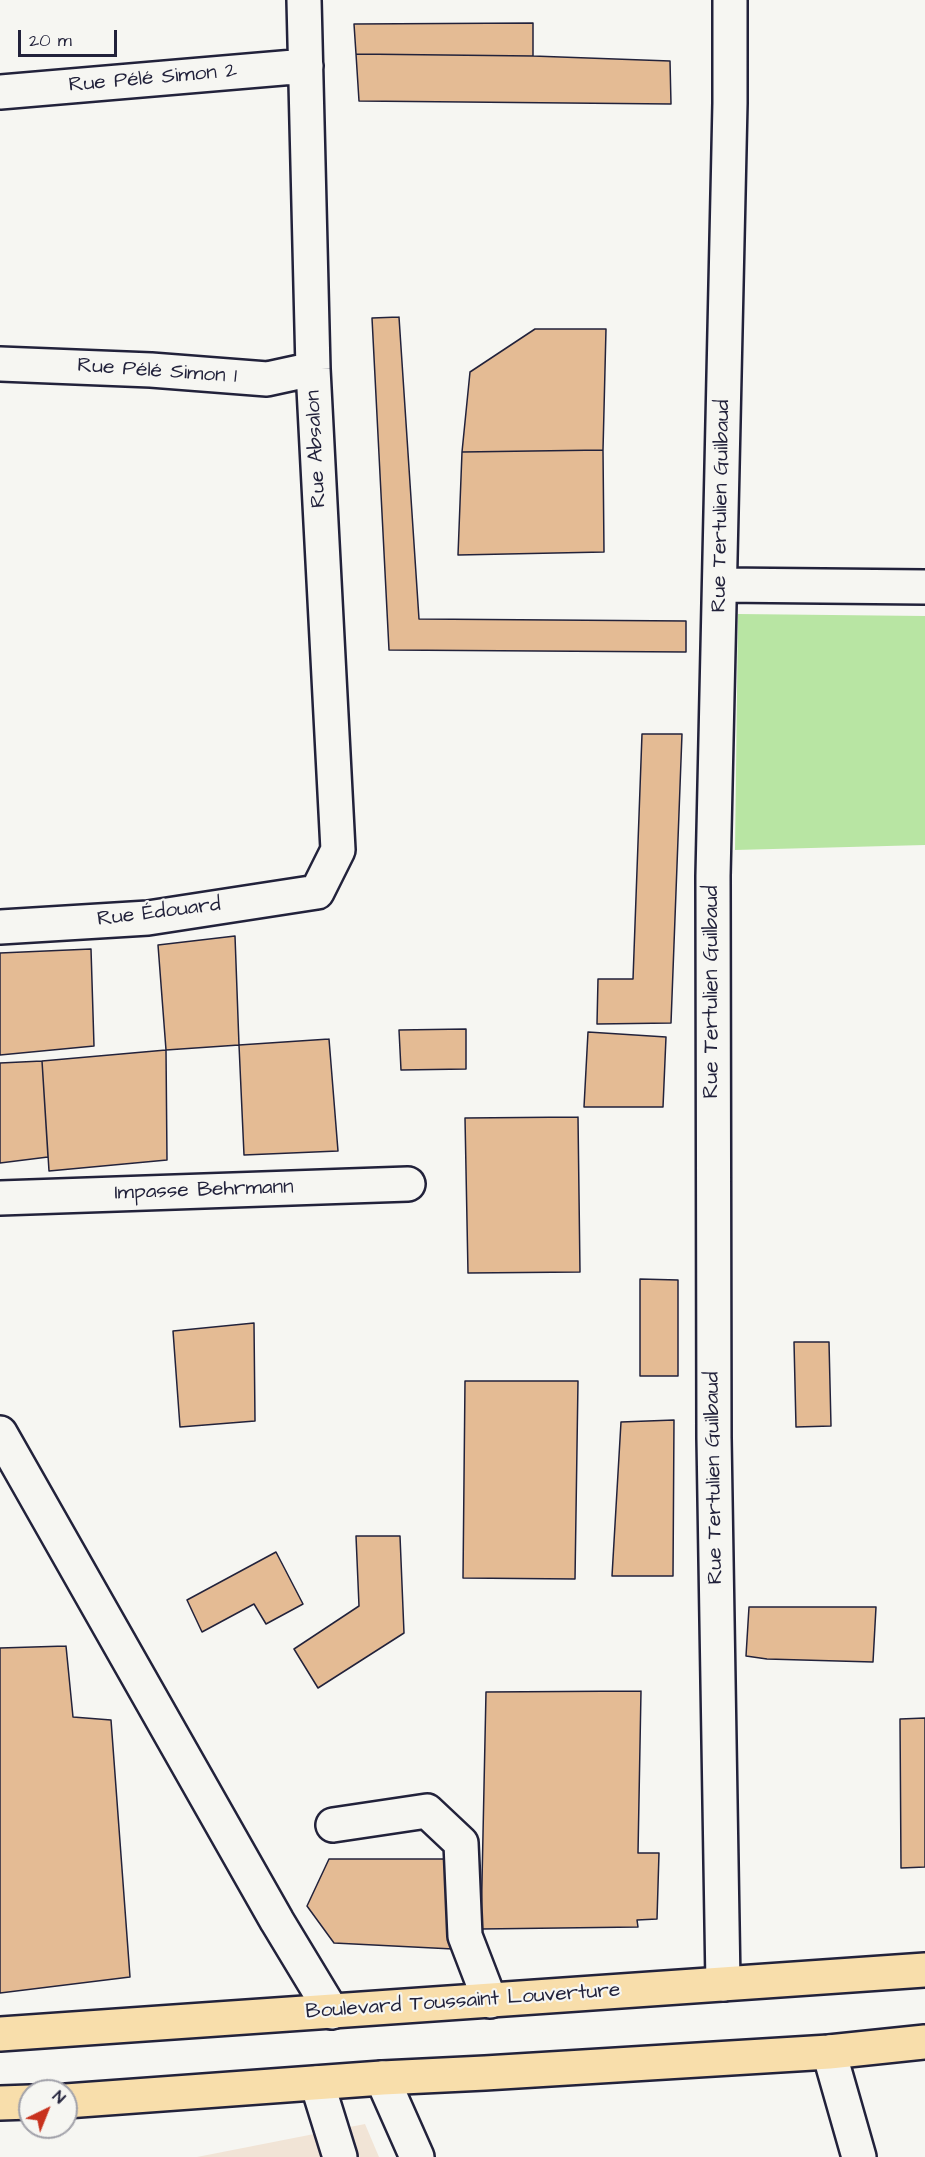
<!DOCTYPE html>
<meta charset="utf-8">
<style>
body{margin:0}
#map{position:relative;width:925px;height:2157px;overflow:hidden;background:#f6f6f2;font-family:"Architects Daughter",sans-serif}
canvas{display:block}
.north{position:absolute;left:18px;top:2079px;width:60px;height:60px;box-sizing:border-box;background:#f6f6f2;border:2px solid #a1a1a9;border-radius:50%;rotate:43deg;font-size:16px;font-weight:700;line-height:24px;text-align:center;color:#22223b}
.north::after{content:'';display:block;margin:auto;width:21px;height:27px;background:#c8321e;clip-path:polygon(50% 0,100% 100%,50% 72%,0 100%)}
.scale{position:absolute;left:18px;top:30px;width:99px;height:27px;box-sizing:border-box;border:3px solid #22223b;border-top:0;padding-left:8px;font-size:18px;line-height:21px;white-space:nowrap;color:#22223b;-webkit-text-stroke:4px #f6f6f2;paint-order:stroke}
</style>
<div id="map">
<canvas width="925" height="2157"></canvas>
<div class="north">N</div>
<div class="scale">20 m</div>
</div>
<script>
const context = document.querySelector('canvas').getContext('2d');
context.lineJoin = 'round';
function paint(path, color) { context.fillStyle = color; context.fill(path, 'evenodd'); }
const toPath = rows => new Path2D(rows.map(r => 'M' + r).join(''));
function trace(path, color, width, dash) { context.strokeStyle = color; context.lineWidth = width; context.lineCap = dash ? 'butt' : 'round'; context.setLineDash(dash || []); context.stroke(path); }
function drawText(font, color, halo, rows, align = 'center') {
  context.font = font + ' "Architects Daughter",sans-serif'; context.lineWidth = 4.5; context.setLineDash([]); context.textBaseline = 'middle'; context.strokeStyle = halo; context.fillStyle = color; for (const [text, x, y, turn = 0] of rows) {
    context.save(); context.translate(x, y); context.rotate((+turn || 0) * Math.PI / 180); context.textAlign = isNaN(turn) ? turn : align; if (halo) context.strokeText(text, 0, 0); context.fillText(text, 0, 0); context.restore();
  }
}
const built = toPath([
 [365,2124,379,2157,197,2157]
]);
const green = toPath([
 [738,614,925,616,925,845,735,850]
]);
const building = toPath([
 [533,23,533,56,356,54,354,24,533,23],
 [356,54,533,56,670,61,671,104,359,101,356,54],
 [399,317,419,619,686,621,686,652,389,650,372,318,399,317],
 [535,329,606,329,603,450,462,452,470,372,535,329],
 [603,450,604,552,458,555,462,452,603,450],
 [642,734,682,734,671,1023,597,1024,598,979,633,979,642,734],
 [235,936,239,1045,166,1050,158,945,235,936],
 [91,949,94,1046,0,1055,0,953,91,949],
 [466,1029,466,1069,401,1070,399,1030,466,1029],
 [588,1032,666,1037,663,1107,584,1107,588,1032],
 [329,1039,338,1151,244,1155,239,1045,329,1039],
 [166,1050,167,1160,49,1171,42,1061,166,1050],
 [42,1061,48,1157,0,1163,0,1063,42,1061],
 [578,1117,580,1272,468,1273,465,1118,578,1117],
 [640,1279,678,1280,678,1376,640,1376,640,1279],
 [254,1323,255,1421,180,1427,173,1331,254,1323],
 [794,1342,829,1342,831,1426,796,1427,794,1342],
 [465,1381,578,1381,575,1579,463,1578,465,1381],
 [674,1420,673,1576,612,1576,621,1422,674,1420],
 [356,1536,400,1536,404,1633,318,1688,294,1649,359,1606,356,1536],
 [276,1552,303,1604,266,1624,254,1604,202,1632,187,1600,276,1552],
 [749,1607,876,1607,873,1662,767,1659,746,1656,749,1607],
 [66,1646,73,1717,111,1720,130,1977,0,1993,0,1648,66,1646],
 [641,1691,638,1853,659,1853,657,1919,637,1920,638,1927,481,1929,486,1692,641,1691],
 [925,1718,925,1867,901,1868,900,1719,925,1718],
 [329,1859,454,1859,453,1949,334,1943,307,1906,329,1859]
]);
const minor = toPath([
 [0,92,306,66],
 [0,364,151,370,267,379,313,369],
 [721,585,925,587],
 [0,927,148,918,317,892,338,850,313,369,304,0],
 [0,1198,408,1184],
 [0,1433,277,1921,332,2012],
 [333,1825,427,1811,461,1843,465,1936,490,2001],
 [723,1984,714,1438,713,876,730,103,730,0],
 [829,2052,859,2157],
 [382,2078,417,2157],
 [317,2083,340,2157]
]);
const major = toPath([
 [0,2034,925,1970],
 [66,2101,382,2078,485,2073,829,2052,925,2042],
 [0,2103,30,2102]
]);
const streetNames = [
 ["Rue Pélé Simon 2",153,79,-5],
 ["Rue Pélé Simon 1",157,372,4],
 ["Rue Absalon",317,449,-93],
 ["Rue Tertulien Guilbaud",722,506,-89],
 ["Rue Édouard",159,913,-7],
 ["Rue Tertulien Guilbaud",713,992,-90],
 ["Impasse Behrmann",204,1191,-2],
 ["Rue Tertulien Guilbaud",715,1478,-91],
 ["Boulevard Toussaint Louverture",463,2002,-4]
];
paint(built, '#f1e4d6');
paint(green, '#b8e5a3');
paint(building, '#e4bb94');
trace(building, '#22223b', 1.5);
trace(minor, '#22223b', 38);
trace(major, '#22223b', 38);
trace(minor, '#f6f6f2', 33);
trace(major, '#f8deab', 33);
drawText('21px', '#22223b', '#f6f6f2', streetNames);
</script>
